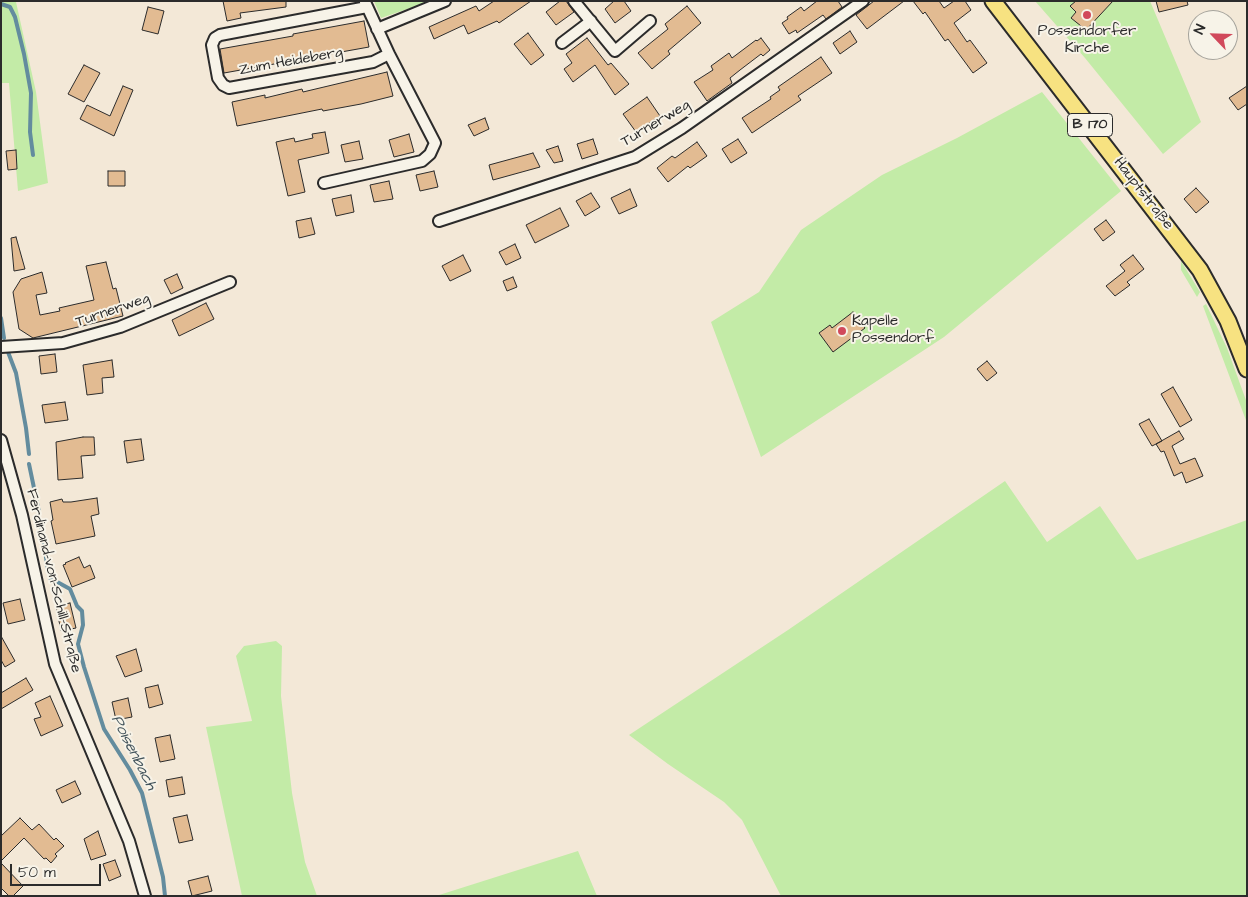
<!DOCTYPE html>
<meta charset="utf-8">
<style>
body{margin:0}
#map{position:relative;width:1248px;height:897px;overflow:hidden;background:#f3e8d7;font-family:"Architects Daughter",sans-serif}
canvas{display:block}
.frame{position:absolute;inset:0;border:2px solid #2b2b2b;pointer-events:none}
.north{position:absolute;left:1188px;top:10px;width:50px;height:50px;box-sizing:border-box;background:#f7f3e8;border:1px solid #a5a39c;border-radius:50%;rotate:294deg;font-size:14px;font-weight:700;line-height:20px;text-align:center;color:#2b2b2b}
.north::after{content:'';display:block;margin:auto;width:18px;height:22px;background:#d1495b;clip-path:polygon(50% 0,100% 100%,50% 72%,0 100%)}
.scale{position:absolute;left:10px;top:864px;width:91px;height:22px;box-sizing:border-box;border:2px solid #2b2b2b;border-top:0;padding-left:6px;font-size:15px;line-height:18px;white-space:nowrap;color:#2b2b2b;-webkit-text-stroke:4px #f7f3e8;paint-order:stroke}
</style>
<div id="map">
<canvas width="1248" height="897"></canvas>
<div class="frame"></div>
<div class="north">N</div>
<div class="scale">50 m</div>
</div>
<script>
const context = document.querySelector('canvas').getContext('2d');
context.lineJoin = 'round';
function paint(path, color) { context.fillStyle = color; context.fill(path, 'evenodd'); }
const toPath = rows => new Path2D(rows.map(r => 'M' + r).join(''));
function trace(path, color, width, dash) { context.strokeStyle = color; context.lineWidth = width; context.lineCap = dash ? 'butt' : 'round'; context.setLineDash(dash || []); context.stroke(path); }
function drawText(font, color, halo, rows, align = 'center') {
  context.font = font + ' "Architects Daughter",sans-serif'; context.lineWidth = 4; context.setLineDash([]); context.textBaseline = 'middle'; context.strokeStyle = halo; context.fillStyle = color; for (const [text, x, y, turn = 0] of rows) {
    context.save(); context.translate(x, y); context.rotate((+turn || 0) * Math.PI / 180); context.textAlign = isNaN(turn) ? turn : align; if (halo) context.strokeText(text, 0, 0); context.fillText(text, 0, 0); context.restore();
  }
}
const green = toPath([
 [1,1,24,1,16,2,36,92,48,183,18,191,9,83,1,83],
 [374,1,431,1,381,18],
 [1035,1,1150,1,1201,122,1163,154,1085,58],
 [1042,92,1121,191,944,337,761,457,711,322,759,292,801,230,882,175,957,138],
 [1181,261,1200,292,1197,297,1181,270],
 [1206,304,1227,348,1247,403,1247,423,1203,306],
 [1005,481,1047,542,1100,506,1137,560,1247,520,1247,896,781,896,742,820,724,802,668,764,629,735,788,630],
 [276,641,282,646,281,696,292,793,305,862,317,896,242,896,206,727,252,721,236,656,244,646],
 [578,851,597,896,436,896]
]);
const stream = toPath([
 [1,4,10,7,15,17,24,54,31,93,30,132,33,155],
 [1,318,4,338],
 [8,352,16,373,26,428,29,454],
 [29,464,39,512],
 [41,526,48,570],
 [50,578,70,589,77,606,82,611,83,625,78,644,84,667,104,729,130,770,142,793,163,877,165,896]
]);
const building = toPath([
 [223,1,286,1,286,7,240,13,241,18,227,21,223,1],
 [494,1,531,1,499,23,497,21,468,34,464,25,434,39,429,27,476,6,479,11,494,1],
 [560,1,566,1,574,12,556,25,546,12,560,1],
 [614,1,624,1,631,11,615,23,605,9,614,1],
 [817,1,838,1,842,7,826,19,823,15,797,33,796,30,789,34,782,23,788,19,787,17,801,7,804,11,817,1],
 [874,1,904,1,867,29,856,15,874,1],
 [913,1,939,1,944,8,954,1,965,1,971,10,954,23,967,42,970,40,987,63,973,73,948,39,945,41,925,12,923,14,913,1],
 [1076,1,1113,1,1086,30,1071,18,1076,12,1070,6,1076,1],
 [1156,1,1187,1,1188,5,1159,12,1156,1],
 [687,6,701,23,668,51,670,54,652,69,638,53,668,29,665,24,687,6],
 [148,7,164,11,158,34,142,30,148,7],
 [364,21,369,47,224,73,220,49,293,36,293,34,364,21],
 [850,31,857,42,840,54,833,43,850,31],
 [528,33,544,55,531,65,514,44,528,33],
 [587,38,608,65,611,63,629,84,615,95,595,65,573,82,564,69,572,63,566,54,587,38],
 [761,38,770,50,763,56,761,54,740,70,730,78,732,83,707,101,694,82,713,70,711,66,729,53,732,58,756,40,757,41,761,38],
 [821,57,832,73,798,96,801,100,752,133,742,118,771,99,770,97,780,90,778,87,821,57],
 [84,65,100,73,84,102,68,94,84,65],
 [387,72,393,96,361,104,323,111,322,109,237,126,232,102,265,95,265,98,302,89,303,92,387,72],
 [123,86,133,90,114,136,80,119,87,105,110,116,123,86],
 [1247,86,1247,104,1238,110,1229,98,1247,86],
 [647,97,660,116,636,132,623,114,647,97],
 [485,118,489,129,474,136,468,125,485,118],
 [325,132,329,153,298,160,305,192,288,196,276,142,294,138,295,142,313,138,312,134,325,132],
 [409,134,414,152,394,157,389,140,409,134],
 [593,139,598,154,582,159,577,144,593,139],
 [738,139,747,153,731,163,722,149,738,139],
 [359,141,363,159,345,162,341,145,359,141],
 [697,142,707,156,690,168,688,166,668,182,657,168,672,156,675,158,697,142],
 [558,146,563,161,554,163,546,150,558,146],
 [16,150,17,169,8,170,6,151,16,150],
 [533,153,540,167,493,180,489,165,533,153],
 [108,171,125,171,125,186,108,186,108,171],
 [434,171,438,187,420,191,416,175,434,171],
 [389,181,393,199,374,202,370,185,389,181],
 [1196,188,1209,202,1196,213,1184,199,1196,188],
 [630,189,637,206,619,214,611,198,630,189],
 [591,193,600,207,585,216,576,201,591,193],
 [351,195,354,212,336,216,332,199,351,195],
 [560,208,569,226,535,243,526,225,560,208],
 [311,218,315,234,299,238,296,221,311,218],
 [1106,220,1115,232,1103,241,1094,229,1106,220],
 [16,237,25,269,14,271,11,238,16,237],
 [515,244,521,258,506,265,499,252,515,244],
 [463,255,471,271,450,281,442,266,463,255],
 [1133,255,1144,269,1127,282,1130,285,1115,296,1106,286,1125,271,1120,265,1133,255],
 [106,262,113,289,116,288,123,316,33,338,19,329,13,292,21,279,42,272,47,293,36,295,40,315,60,311,59,308,94,300,86,266,106,262],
 [177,274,183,288,171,294,164,280,177,274],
 [513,277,517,287,507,291,503,281,513,277],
 [206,303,214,319,179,336,172,320,206,303],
 [853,312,865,328,833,352,819,333,830,325,832,328,853,312],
 [55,354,57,372,41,374,39,356,55,354],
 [112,360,114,377,102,378,103,393,87,395,83,365,112,360],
 [987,361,997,373,987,381,977,369,987,361],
 [1173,387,1192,420,1180,427,1161,394,1173,387],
 [65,402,68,420,45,423,42,405,65,402],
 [1149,419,1162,441,1152,446,1139,424,1149,419],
 [1179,431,1184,439,1172,446,1180,464,1195,458,1203,476,1186,483,1182,472,1174,476,1164,451,1161,452,1156,444,1179,431],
 [83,437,94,437,95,455,81,456,83,478,58,480,56,442,83,437],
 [141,439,144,460,127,463,124,441,141,439],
 [97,498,99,514,91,516,95,536,56,544,51,521,53,520,50,502,62,499,63,502,71,502,97,498],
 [79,557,84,568,90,565,95,578,72,587,63,565,66,564,65,563,79,557],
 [20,599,25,620,8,624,3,603,20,599],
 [70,603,76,628,61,631,56,606,70,603],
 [1,636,15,661,5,667,1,660,1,636],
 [136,649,142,671,125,677,116,656,136,649],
 [26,678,33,690,1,709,1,693,26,678],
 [158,685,163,704,149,708,145,688,158,685],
 [50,696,63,726,41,736,34,719,41,717,35,703,50,696],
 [128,698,132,717,116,720,112,702,128,698],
 [170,735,175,759,160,762,155,738,170,735],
 [182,777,185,794,169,797,166,780,182,777],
 [75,781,81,794,62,803,56,790,75,781],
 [187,815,193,840,179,843,173,818,187,815],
 [20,818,32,830,39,824,54,840,56,838,64,846,55,854,57,856,51,863,46,858,44,859,24,838,1,861,1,836,20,818],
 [98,831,106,855,91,860,84,839,98,831],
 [115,860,121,876,109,881,103,864,115,860],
 [1,863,23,886,13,896,9,896,1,888,1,863],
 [208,876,212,891,192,896,188,881,208,876]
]);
const minor = toPath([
 [574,1,615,51,650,21],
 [367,7,220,35,215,38,212,45,218,78,223,85,229,88,373,62,389,54],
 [377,29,445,1],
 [562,43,591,21],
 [324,183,422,161,430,154,435,143,389,54,365,2],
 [439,221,635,157,682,128,863,1],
 [1,347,63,343,120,327,230,282],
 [1,440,22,515,55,664,129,841,145,896]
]);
const primary = toPath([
 [993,1,1200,270,1228,321,1247,369]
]);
const markers = [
 [1087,15,5,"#d1495b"],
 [842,331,5,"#d1495b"]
];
const shields = [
 [1090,125,45]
];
const shieldNames = [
 ["B 170",1090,125]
];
const poiNames = [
 ["Possendorfer",1087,32],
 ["Kirche",1087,49],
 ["Kapelle",852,322,"left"],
 ["Possendorf",852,339,"left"]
];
const streetNames = [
 ["Zum Heideberg",291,62,-10],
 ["Turnerweg",656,124,-31],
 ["Hauptstraße",1143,194,52],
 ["Turnerweg",113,311,-19],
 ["Ferdinand-von-Schill-Straße",53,581,76]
];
const waterNames = [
 ["Poisenbach",133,753,63]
];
paint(green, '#c3eba7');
trace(stream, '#638c9e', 4);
paint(building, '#e2bb92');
trace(building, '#2b2b2b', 1);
trace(minor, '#2b2b2b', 14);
trace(primary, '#2b2b2b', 19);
trace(minor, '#f7f3e8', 10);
trace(primary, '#f7e281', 15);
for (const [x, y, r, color] of markers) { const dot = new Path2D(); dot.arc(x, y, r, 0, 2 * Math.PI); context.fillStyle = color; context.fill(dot); trace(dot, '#f7f3e8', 2); }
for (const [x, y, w] of shields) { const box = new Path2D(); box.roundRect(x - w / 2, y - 11.5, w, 23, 4); context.fillStyle = '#f7f3e8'; context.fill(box); trace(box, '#2b2b2b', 1); }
drawText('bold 14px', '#2b2b2b', null, shieldNames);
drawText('15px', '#2b2b2b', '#f7f3e8', poiNames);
drawText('15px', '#2b2b2b', '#f7f3e8', streetNames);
drawText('italic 16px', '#42535b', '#f7f3e8', waterNames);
</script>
